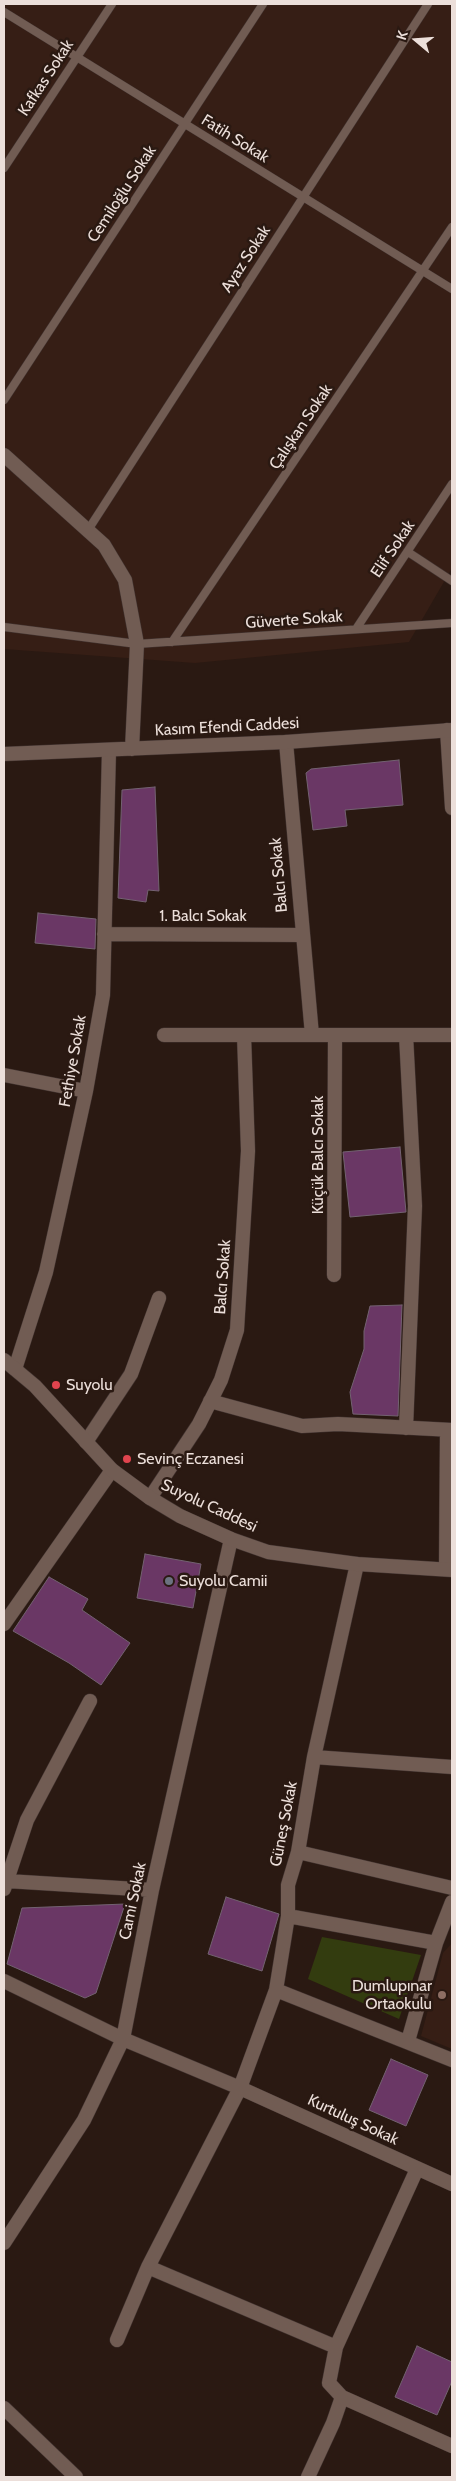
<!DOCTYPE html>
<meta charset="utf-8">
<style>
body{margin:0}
#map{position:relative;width:456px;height:2481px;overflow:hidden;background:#2a1912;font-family:Cabin,sans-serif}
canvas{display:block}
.frame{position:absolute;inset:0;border:5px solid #ecdfda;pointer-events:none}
.north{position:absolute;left:391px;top:15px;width:50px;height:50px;-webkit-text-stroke:4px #2a1912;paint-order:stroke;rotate:288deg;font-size:14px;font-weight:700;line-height:20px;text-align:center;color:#ecdfda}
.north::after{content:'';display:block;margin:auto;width:18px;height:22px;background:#ecdfda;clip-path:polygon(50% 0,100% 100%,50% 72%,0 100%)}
</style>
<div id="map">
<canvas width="456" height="2481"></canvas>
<div class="frame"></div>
<div class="north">K</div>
</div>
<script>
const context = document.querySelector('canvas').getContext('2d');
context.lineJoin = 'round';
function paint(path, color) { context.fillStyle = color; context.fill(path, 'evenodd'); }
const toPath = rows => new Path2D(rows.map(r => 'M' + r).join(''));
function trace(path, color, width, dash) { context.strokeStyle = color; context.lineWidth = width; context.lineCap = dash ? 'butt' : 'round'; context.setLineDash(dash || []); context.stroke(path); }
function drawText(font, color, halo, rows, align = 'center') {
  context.font = font + ' Cabin,sans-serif'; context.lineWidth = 5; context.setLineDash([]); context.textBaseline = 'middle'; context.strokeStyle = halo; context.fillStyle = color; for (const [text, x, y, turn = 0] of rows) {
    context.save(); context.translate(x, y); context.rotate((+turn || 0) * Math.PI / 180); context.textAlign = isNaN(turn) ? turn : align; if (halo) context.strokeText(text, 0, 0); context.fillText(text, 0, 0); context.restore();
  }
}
const built = toPath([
 [4,4,452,4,452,568,409,642,195,663,4,649],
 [452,1943,452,2049,421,2036,443,1953]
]);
const green = toPath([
 [322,1937,421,1955,399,2019,308,1979]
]);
const building = toPath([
 [399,760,403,805,345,810,347,826,313,830,306,773,311,769,399,760],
 [155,787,159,891,148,890,146,902,118,898,122,790,155,787],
 [38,913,96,919,95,949,35,943,38,913],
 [400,1147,406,1212,350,1217,343,1152,400,1147],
 [402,1305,398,1416,353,1414,350,1392,364,1349,364,1331,370,1306,402,1305],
 [145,1554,201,1564,193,1608,137,1598,145,1554],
 [49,1577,88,1599,82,1610,130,1643,101,1685,69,1663,13,1631,49,1577],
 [226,1897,279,1914,262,1971,208,1954,226,1897],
 [125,1904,96,1993,85,1998,7,1964,22,1908,125,1904],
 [391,2059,428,2075,406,2126,369,2110,391,2059],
 [417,2346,452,2362,452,2381,437,2415,395,2397,417,2346]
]);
const service = toPath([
 [4,12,452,289],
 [4,168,112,4],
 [4,400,263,4],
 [88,530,428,4],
 [408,552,452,581],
 [4,627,137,644,452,623],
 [356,629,452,484],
 [172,642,452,227]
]);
const minor = toPath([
 [447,730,452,808],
 [286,742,312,1035],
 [104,934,302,935],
 [164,1035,452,1035],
 [4,1075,86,1091],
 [334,1275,335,1035],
 [15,1369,46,1272,86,1091,103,995,109,750],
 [210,1401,302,1426,338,1424,452,1430],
 [406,1428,415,1206,406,1035],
 [86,1442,131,1374,159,1298],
 [150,1498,199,1424,221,1380,237,1330,248,1151,244,1035],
 [446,1569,447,1430],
 [4,1624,112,1470],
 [314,1757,452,1767],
 [298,1852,452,1888],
 [7,1881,152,1890],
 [4,1889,27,1820,90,1701],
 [288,1916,436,1943],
 [4,1981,123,2039,240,2088,452,2184],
 [276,1990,452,2060],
 [408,2041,436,1943,452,1902],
 [417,2169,336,2347,329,2383,342,2397,452,2446],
 [4,2243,84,2120,123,2039,152,1890,231,1539],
 [148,2267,336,2347],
 [117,2340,148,2267,240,2088,276,1990,288,1916,288,1885,298,1852,314,1757,357,1564],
 [308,2477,333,2423,342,2397]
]);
const tertiary = toPath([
 [4,455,104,545,125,580,137,644,132,749],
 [4,754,286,742,452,730],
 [4,1360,35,1386,112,1470,150,1498,180,1516,231,1539,268,1552,357,1564,452,1570]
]);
const secondary = toPath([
 [4,2408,76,2477]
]);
const markers = [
 [56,1385,5,"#e0444e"],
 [127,1459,5,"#e0444e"],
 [169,1581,5,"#6b7280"],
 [442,1995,5,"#8d6e63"]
];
const streetNames = [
 ["Kafkas Sokak",46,78,-57],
 ["Fatih Sokak",235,139,32],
 ["Cemiloğlu Sokak",122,194,-57],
 ["Ayaz Sokak",246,259,-57],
 ["Çalışkan Sokak",301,427,-56],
 ["Elif Sokak",393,549,-56],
 ["Güverte Sokak",294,620,-4],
 ["Kasım Efendi Caddesi",227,727,-3],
 ["Balcı Sokak",279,875,-95],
 ["1. Balcı Sokak",203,916],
 ["Fethiye Sokak",73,1061,-80],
 ["Küçük Balcı Sokak",318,1155,-90],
 ["Balcı Sokak",223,1277,-86],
 ["Suyolu Caddesi",209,1506,25],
 ["Güneş Sokak",284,1824,-79],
 ["Cami Sokak",133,1901,-78],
 ["Kurtuluş Sokak",353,2120,25]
];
const poiNames = [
 ["Suyolu",66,1385],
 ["Sevinç Eczanesi",137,1459],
 ["Suyolu Camii",179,1581],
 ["Dumlupınar",432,1986,"right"],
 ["Ortaokulu",432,2004,"right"]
];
paint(built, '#361e15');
paint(green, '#333c0f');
paint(building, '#6a3765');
trace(building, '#736271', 1);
trace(service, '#423431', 9);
trace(minor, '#423431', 15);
trace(tertiary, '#423431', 15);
trace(secondary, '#423431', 15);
trace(service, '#715c53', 8);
trace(minor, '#715c53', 14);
trace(tertiary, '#715c53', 14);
trace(secondary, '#715c53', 14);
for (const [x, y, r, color] of markers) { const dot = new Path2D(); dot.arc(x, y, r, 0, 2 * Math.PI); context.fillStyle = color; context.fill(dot); trace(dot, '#2a1912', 2); }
drawText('16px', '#ecdfda', '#2a1912', streetNames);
drawText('16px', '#ecdfda', '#2a1912', poiNames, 'left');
</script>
